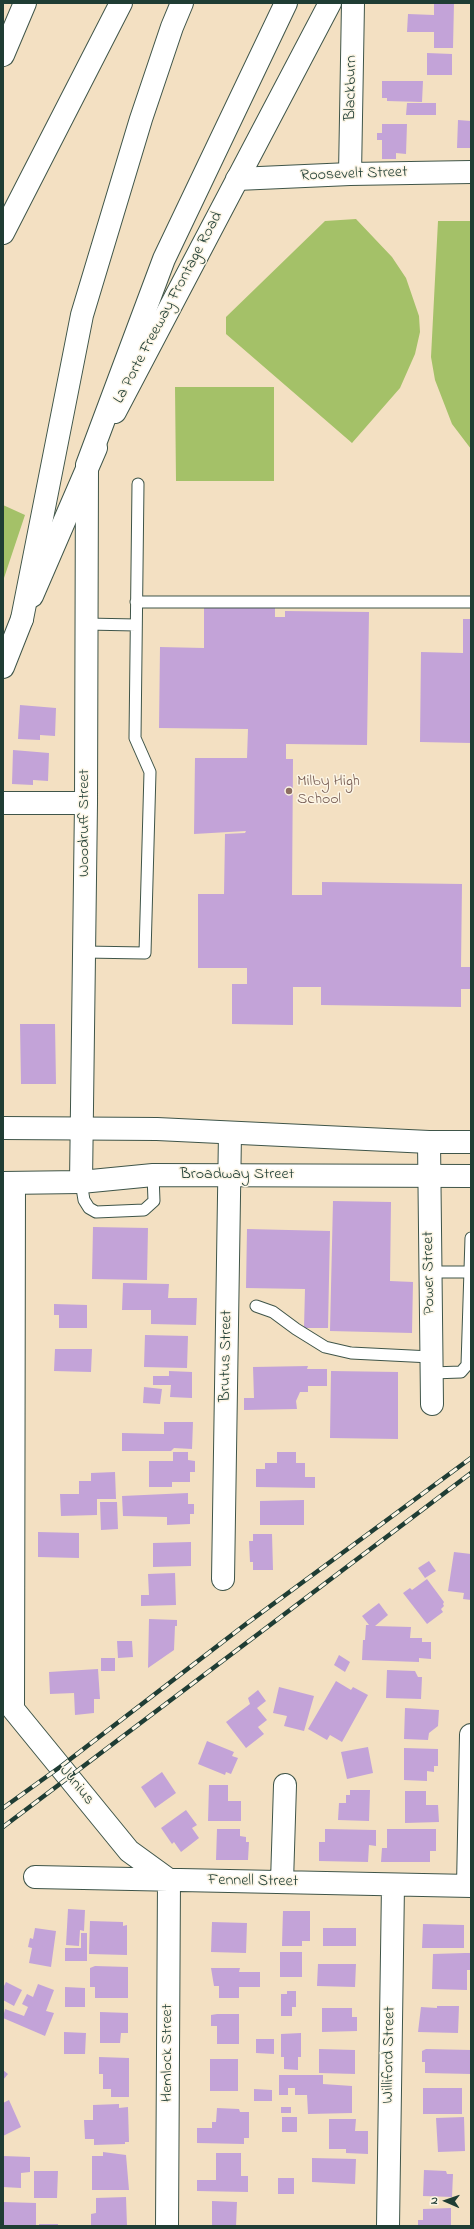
<!DOCTYPE html>
<style>
body{margin:0}
#map{position:relative;width:474px;height:2229px;overflow:hidden;background:#f3e0c2;font-family:"Indie Flower",sans-serif}
canvas{display:block}
.frame{position:absolute;inset:0;border:4px solid #1f3d34;pointer-events:none}
.north{position:absolute;left:426px;top:2181px;width:40px;height:40px;-webkit-text-stroke:3px #fcf5e5;paint-order:stroke;rotate:272deg;font-size:11px;font-weight:700;line-height:16px;text-align:center;color:#1f3d34}
.north::after{content:'';display:block;margin:auto;width:14px;height:18px;background:#1f3d34;clip-path:polygon(50% 0,100% 100%,50% 72%,0 100%)}
</style>
<div id="map">
<canvas width="474" height="2229"></canvas>
<div class="frame"></div>
<div class="north">N</div>
</div>
<script>
const context = document.querySelector('canvas').getContext('2d');
context.lineJoin = 'round';
function paint(path, color) { context.fillStyle = color; context.fill(path, 'evenodd'); }
const toPath = rows => new Path2D(rows.map(r => 'M' + r).join(''));
function trace(path, color, width, dash) { context.strokeStyle = color; context.lineWidth = width; context.lineCap = dash ? 'butt' : 'round'; context.setLineDash(dash || []); context.stroke(path); }
function drawText(font, color, halo, rows, align = 'center') {
  context.font = font + ' "Indie Flower",sans-serif'; context.lineWidth = 3; context.setLineDash([]); context.textBaseline = 'middle'; context.strokeStyle = halo; context.fillStyle = color; for (const [text, x, y, turn = 0] of rows) {
    context.save(); context.translate(x, y); context.rotate((+turn || 0) * Math.PI / 180); context.textAlign = isNaN(turn) ? turn : align; if (halo) context.strokeText(text, 0, 0); context.fillText(text, 0, 0); context.restore();
  }
}
const green = toPath([
 [356,219,392,257,406,278,419,316,420,332,415,354,400,388,352,443,226,334,226,317,325,221],
 [438,221,471,221,471,449,452,424,435,380,431,357],
 [175,387,274,387,274,481,176,481],
 [3,505,25,515,3,581]
]);
const building = toPath([
 [434,3,454,3,453,48,434,48,434,32,407,32,408,14,434,15],
 [427,53,452,54,452,75,427,75],
 [382,81,423,81,422,102,387,101,387,98,382,98],
 [407,103,436,103,436,115,406,115],
 [458,120,471,121,471,148,457,148],
 [382,124,407,124,406,154,396,153,396,159,382,159,382,140,377,140,377,133,382,133],
 [204,605,275,606,275,617,285,617,285,611,369,612,367,745,286,744,286,759,293,759,292,895,322,895,322,882,462,884,461,967,471,967,471,989,461,989,461,1007,321,1005,321,987,293,987,293,1025,232,1024,232,984,247,984,247,968,198,968,198,894,224,894,225,834,245,833,246,831,194,834,195,758,247,758,248,729,159,728,160,647,204,648],
 [463,619,471,619,471,743,420,742,421,652,463,653],
 [20,705,56,708,55,736,40,735,40,740,18,739],
 [13,750,49,753,48,781,33,780,33,785,12,784],
 [20,1024,55,1024,56,1084,21,1084],
 [333,1201,391,1202,390,1281,413,1282,412,1333,330,1331],
 [93,1227,148,1228,147,1280,92,1279],
 [247,1229,330,1231,328,1328,304,1328,305,1289,246,1288],
 [123,1283,169,1284,168,1298,197,1298,196,1325,151,1324,151,1310,122,1310],
 [54,1304,87,1305,87,1328,59,1328,59,1315,54,1315],
 [145,1335,188,1336,187,1368,144,1367],
 [55,1349,92,1349,91,1372,54,1371],
 [308,1366,307,1369,327,1369,327,1386,308,1386,308,1392,300,1392,296,1401,297,1409,244,1410,244,1398,254,1398,253,1367],
 [169,1371,192,1372,192,1398,170,1397,171,1385,153,1385,153,1376,169,1376],
 [331,1371,398,1372,398,1439,330,1438],
 [144,1387,162,1389,160,1404,143,1403],
 [164,1422,193,1422,192,1449,174,1448,171,1451,122,1451,122,1433,164,1434],
 [173,1452,188,1452,188,1460,195,1461,195,1472,190,1472,190,1482,172,1482,172,1487,149,1487,149,1461,173,1461],
 [277,1452,296,1452,296,1463,305,1463,305,1477,315,1477,315,1488,256,1487,256,1469,265,1469,265,1463,277,1463],
 [115,1472,116,1499,97,1499,97,1515,61,1516,60,1494,79,1494,79,1481,91,1481,91,1473],
 [188,1493,188,1504,194,1504,194,1514,190,1514,190,1524,167,1525,167,1517,123,1516,122,1496],
 [304,1500,304,1525,260,1525,260,1501],
 [100,1502,117,1502,118,1529,101,1530],
 [38,1532,79,1533,79,1558,38,1557],
 [253,1534,272,1534,273,1570,253,1570,253,1562,250,1562,249,1541,253,1541],
 [191,1542,191,1566,153,1567,153,1543],
 [454,1552,471,1554,471,1600,463,1599,464,1593,448,1591],
 [429,1561,436,1571,425,1578,418,1568],
 [175,1573,176,1605,141,1606,141,1595,149,1595,148,1574],
 [427,1579,444,1602,443,1604,444,1606,441,1609,443,1612,427,1624,403,1593,410,1588,412,1590],
 [379,1603,388,1615,375,1626,411,1627,410,1638,422,1638,422,1642,431,1642,431,1659,419,1658,419,1662,362,1660,363,1640,365,1640,366,1625,369,1625,362,1616],
 [149,1619,177,1620,177,1626,175,1626,174,1650,148,1668],
 [117,1641,132,1641,133,1657,118,1658],
 [339,1655,350,1662,345,1672,334,1665],
 [101,1658,115,1658,115,1671,101,1671],
 [98,1669,100,1699,94,1699,94,1713,75,1715,74,1693,50,1694,49,1672],
 [387,1670,415,1671,418,1677,422,1677,421,1699,386,1698],
 [336,1681,351,1690,353,1687,368,1695,342,1742,330,1735,327,1740,308,1729],
 [279,1687,314,1696,304,1731,284,1726,287,1716,273,1713],
 [258,1690,266,1701,257,1708,267,1720,258,1727,264,1734,246,1748,226,1722,250,1704,248,1698],
 [405,1708,439,1710,438,1726,429,1733,428,1740,404,1739],
 [207,1741,234,1752,232,1756,238,1758,231,1774,226,1772,225,1775,198,1764],
 [368,1747,373,1773,347,1779,341,1752],
 [404,1748,438,1749,438,1766,434,1766,434,1772,427,1771,427,1781,404,1780],
 [162,1772,176,1793,155,1808,141,1787],
 [209,1785,228,1785,228,1801,241,1801,241,1821,208,1821],
 [350,1790,370,1790,369,1821,338,1820,339,1803,346,1803,346,1795,350,1795],
 [405,1791,426,1791,426,1805,438,1805,439,1822,405,1823],
 [186,1810,197,1825,192,1828,199,1838,181,1852,174,1842,172,1844,161,1828],
 [217,1829,240,1829,240,1836,246,1837,246,1842,249,1842,248,1860,216,1860],
 [325,1829,376,1830,376,1846,369,1845,368,1862,319,1861,319,1842,325,1842],
 [387,1829,436,1829,436,1851,430,1851,430,1862,381,1862,382,1848,387,1848],
 [68,1909,85,1910,84,1931,80,1930,79,1946,66,1945],
 [283,1911,310,1911,310,1941,302,1941,302,1946,282,1946],
 [90,1921,123,1922,123,1926,127,1925,127,1955,89,1954],
 [212,1922,247,1923,246,1953,211,1952],
 [423,1924,464,1925,464,1948,422,1948],
 [35,1928,56,1931,51,1967,29,1963,32,1948,28,1947,30,1938,33,1939],
 [323,1928,356,1928,356,1946,323,1946],
 [81,1933,87,1933,87,1961,65,1961,65,1948,81,1948],
 [280,1952,302,1952,302,1977,280,1977],
 [465,1953,471,1953,471,1970,467,1970,467,1990,432,1989,433,1954],
 [318,1964,356,1964,355,1987,317,1986],
 [95,1966,128,1967,128,1998,95,1998,95,1987,90,1987,90,1968],
 [211,1968,240,1968,239,1972,260,1972,260,1987,239,1987,239,1998,219,1998,219,1986,214,1986],
 [6,1982,22,1990,14,2006,3,2000,3,1988],
 [38,1984,54,1990,46,2011,54,2013,45,2036,3,2018,5,2009,24,2016,28,2007,22,2004,27,1994,33,1997],
 [65,1987,85,1988,85,2007,65,2007],
 [287,1991,296,1991,296,2007,292,2007,292,2016,281,2016,281,1994,287,1994],
 [437,2006,459,2006,458,2033,418,2032,421,2007,437,2008],
 [322,2008,352,2008,352,2017,357,2017,357,2031,322,2032],
 [100,2012,128,2013,128,2033,121,2033,120,2043,100,2043],
 [217,2014,239,2014,239,2044,217,2044,217,2026,211,2026,211,2015],
 [64,2032,86,2033,85,2054,64,2054],
 [301,2033,301,2057,298,2057,298,2070,284,2069,284,2057,281,2057,281,2034],
 [256,2039,274,2039,274,2054,256,2053],
 [319,2049,355,2050,355,2074,319,2073],
 [426,2049,471,2050,471,2074,425,2073,425,2062,422,2062,422,2051],
 [99,2057,129,2058,129,2097,111,2097,111,2089,103,2089,103,2074,99,2074],
 [210,2059,238,2059,238,2091,210,2091],
 [3,2070,8,2074,3,2080],
 [279,2075,323,2075,323,2084,352,2086,352,2113,308,2114,307,2095,295,2095,295,2088,288,2088,288,2095,279,2095],
 [423,2088,462,2088,462,2114,423,2114],
 [254,2089,272,2090,272,2101,254,2101],
 [9,2100,21,2127,3,2136,3,2103],
 [119,2104,119,2108,128,2107,129,2142,125,2142,125,2144,94,2145,94,2139,85,2139,84,2120,93,2120,93,2105],
 [281,2107,291,2107,291,2113,281,2113],
 [217,2108,239,2109,240,2112,249,2112,249,2138,244,2138,244,2144,197,2143,197,2128,212,2128,212,2122,216,2122],
 [282,2117,297,2117,297,2132,282,2132],
 [464,2117,465,2151,438,2152,436,2118],
 [329,2119,356,2119,355,2131,368,2131,368,2154,346,2153,346,2149,329,2149],
 [103,2152,126,2155,129,2190,92,2190,92,2156,103,2156],
 [216,2153,241,2153,241,2176,248,2176,248,2192,197,2191,197,2180,216,2180],
 [3,2156,30,2157,30,2172,21,2173,21,2188,3,2187],
 [312,2158,356,2159,355,2184,312,2182],
 [424,2170,446,2171,447,2174,453,2174,452,2197,423,2196],
 [34,2171,58,2171,57,2198,34,2198],
 [278,2178,294,2178,294,2194,278,2194],
 [126,2197,127,2226,91,2226,91,2214,96,2213,96,2198],
 [212,2201,237,2202,236,2226,212,2226],
 [3,2202,36,2203,36,2226,3,2226],
 [451,2208,451,2226,418,2226,418,2220,423,2220,423,2209],
 [39,2224,58,2224,58,2226,39,2226]
]);
const lane = toPath([
 [136,602,471,602],
 [86,624,136,625],
 [84,952,145,953,150,772,135,738,138,484],
 [81,1182,84,1200,89,1208,96,1212,144,1210,154,1201,153,1175],
 [430,1272,470,1272],
 [256,1306,273,1312,296,1329,325,1347,351,1353,431,1357],
 [432,1373,461,1372,467,1365,471,1238]
]);
const street = toPath([
 [350,174,353,3],
 [237,179,350,174,471,172],
 [3,803,86,803],
 [429,1142,432,1404],
 [81,1182,86,803,87,467],
 [14,1183,13,1709,129,1851,169,1880,167,2226],
 [223,1579,230,1133],
 [35,1877,471,1886],
 [282,1882,285,1785],
 [468,1886,471,1735],
 [388,2226,393,1885]
]);
const secondary = toPath([
 [115,412,330,3],
 [32,596,96,448]
]);
const primary = toPath([
 [3,667,22,619],
 [3,1128,157,1129,429,1142,471,1142],
 [3,1183,81,1182,153,1175,471,1176]
]);
const highway = toPath([
 [3,55,25,3],
 [3,233,121,3],
 [87,465,164,259,286,3],
 [22,619,82,315,141,119,172,27,182,3]
]);
const rail = toPath([
 [3,1808,60,1767,246,1624,471,1458],
 [3,1827,471,1473]
]);
const markers = [
 [289,791,4,"#8d6e63"]
];
const streetNames = [
 ["Blackburn",352,88,-89],
 ["Roosevelt Street",354,175,-2],
 ["La Porte Freeway Frontage Road",169,308,-62],
 ["Woodruff Street",85,823,-90],
 ["Broadway Street",237,1175],
 ["Power Street",430,1273,-91],
 ["Brutus Street",227,1356,-89],
 ["Junius",76,1786,51],
 ["Fennell Street",253,1882,1],
 ["Hemlock Street",168,2053,-90],
 ["Williford Street",390,2055,-89]
];
const educationNames = [
 ["Milby High",297,782],
 ["School",297,800]
];
paint(green, '#a4c168');
paint(building, '#c3a3d8');
trace(lane, '#3f5549', 13);
trace(street, '#3f5549', 24);
trace(secondary, '#3f5549', 24);
trace(primary, '#3f5549', 24);
trace(highway, '#3f5549', 24);
trace(lane, '#fff', 11);
trace(street, '#fff', 22);
trace(secondary, '#fff', 22);
trace(primary, '#fff', 22);
trace(highway, '#fff', 22);
trace(rail, '#1f3d34', 4.5);
trace(rail, '#fcf5e5', 3, [9]);
for (const [x, y, r, color] of markers) { const dot = new Path2D(); dot.arc(x, y, r, 0, 2 * Math.PI); context.fillStyle = color; context.fill(dot); trace(dot, '#fcf5e5', 1.5); }
drawText('16px', '#1f3d34', '#fcf5e5', streetNames);
drawText('16px', '#785e54', '#fcf5e5', educationNames, 'left');
</script>
